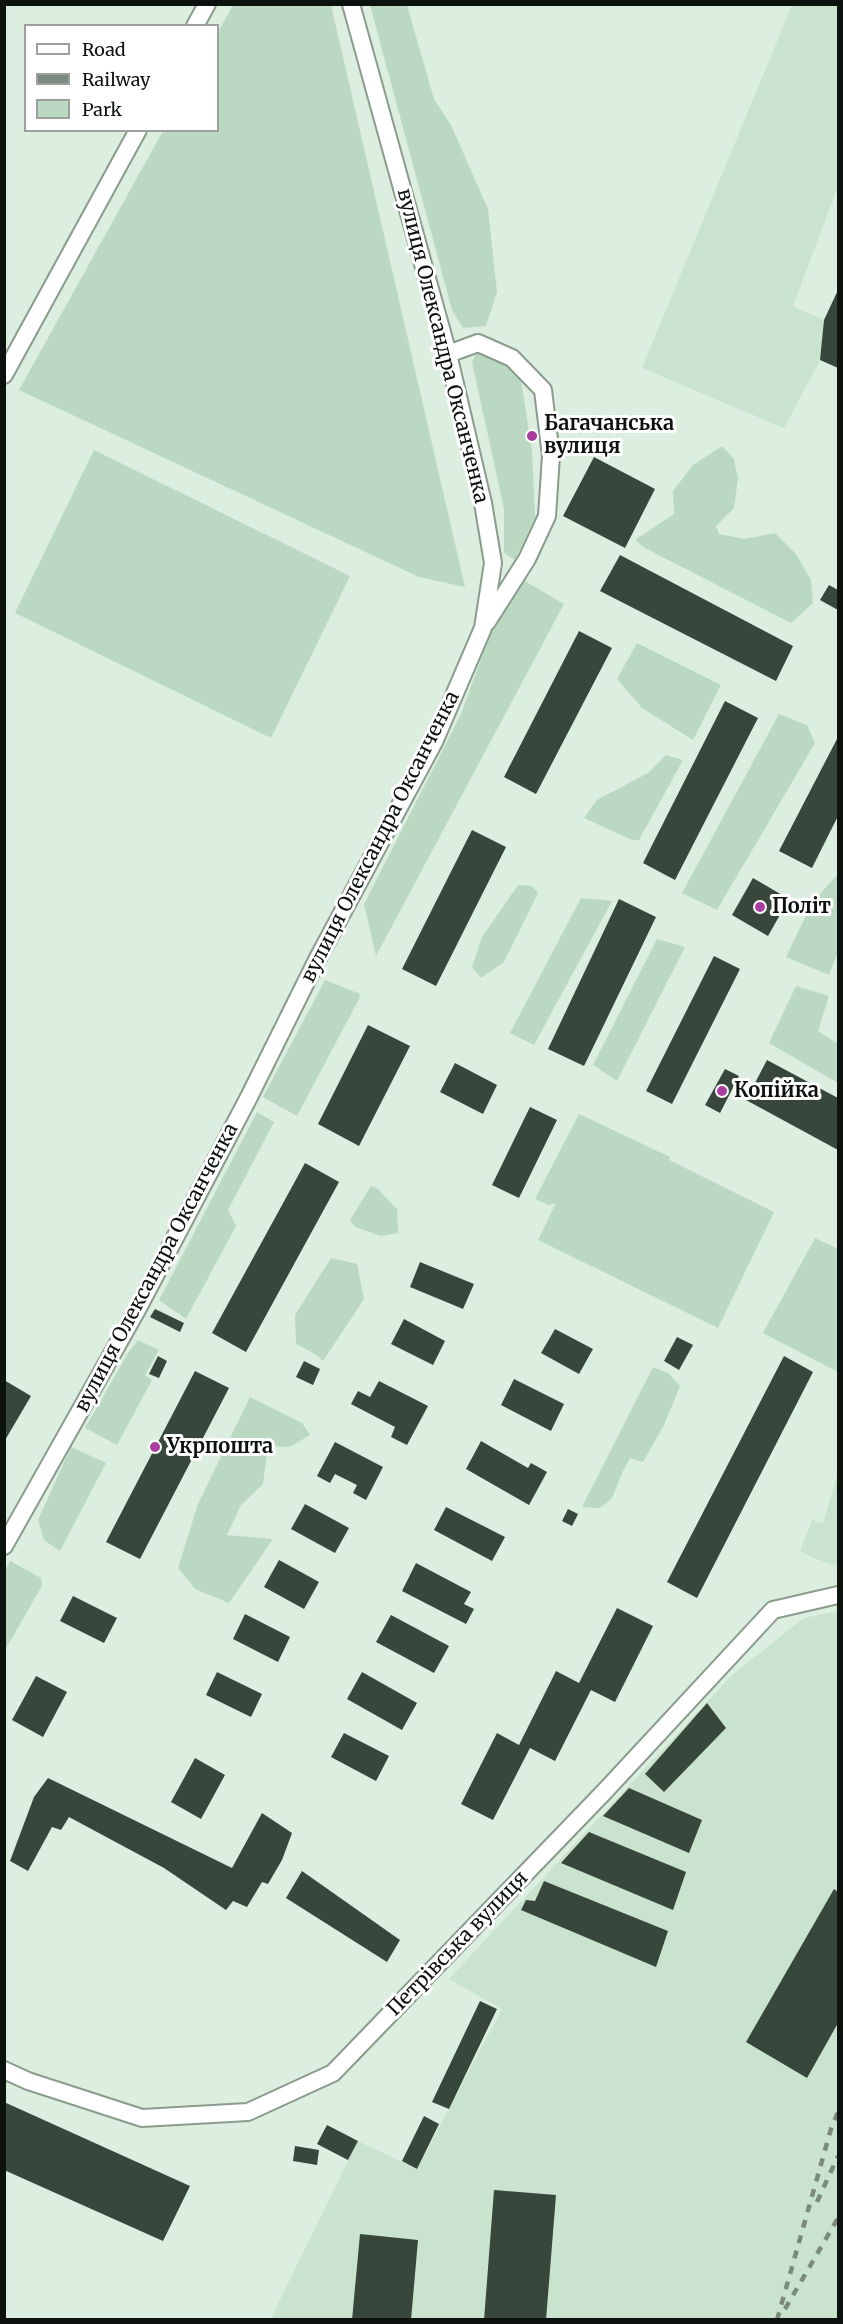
<!DOCTYPE html>
<meta charset="utf-8">
<style>
body{margin:0}
#map{position:relative;width:843px;height:2324px;overflow:hidden;background:#dbeedf;font-family:Merriweather,serif}
canvas{display:block}
.frame{position:absolute;inset:0;border:6px solid #0c120d;pointer-events:none}
.legend{position:absolute;left:24px;top:24px;width:195px;height:108px;box-sizing:border-box;background:#fff;border:2px solid #9ea09e;margin:0;padding:8px 10px;list-style:none;font-size:18px;color:#0c120d}
.legend li{display:flex;align-items:center;gap:12px;height:30px}
.legend b{width:30px;border:2px solid #9ea09e}
</style>
<div id="map">
<canvas width="843" height="2324"></canvas>
<div class="frame"></div>
<ul class="legend">
<li><b style="height:8px;background:#fff"></b>Road</li>
<li><b style="height:8px;background:#7c897f"></b>Railway</li>
<li><b style="height:16px;background:#bbd9c2"></b>Park</li>
</ul>
</div>
<script>
const context = document.querySelector('canvas').getContext('2d');
context.lineJoin = 'round';
function paint(path, color) { context.fillStyle = color; context.fill(path, 'evenodd'); }
const toPath = rows => new Path2D(rows.map(r => 'M' + r).join(''));
function trace(path, color, width, dash) { context.strokeStyle = color; context.lineWidth = width; context.lineCap = dash ? 'butt' : 'round'; context.setLineDash(dash || []); context.stroke(path); }
function drawText(font, color, halo, rows, align = 'center') {
  context.font = font + ' Merriweather,serif'; context.lineWidth = 6; context.setLineDash([]); context.textBaseline = 'middle'; context.strokeStyle = halo; context.fillStyle = color; for (const [text, x, y, turn = 0] of rows) {
    context.save(); context.translate(x, y); context.rotate((+turn || 0) * Math.PI / 180); context.textAlign = isNaN(turn) ? turn : align; if (halo) context.strokeText(text, 0, 0); context.fillText(text, 0, 0); context.restore();
  }
}
const built = toPath([
 [792,5,838,5,838,186,793,306,824,320,820,360,784,428,642,368],
 [838,1473,838,1563,834,1565,813,1558,800,1551,812,1520,823,1523],
 [838,1611,838,2319,270,2320,358,2141,417,2169,502,2009,449,1979,732,1675,804,1618]
]);
const green = toPath([
 [233,5,331,5,465,587,419,577,19,390,163,131,218,130,218,32],
 [370,5,407,5,434,99,451,125,488,209,497,292,486,326,463,328,452,310],
 [477,351,507,363,521,379,532,451,535,517,515,560,504,553,504,509,472,362],
 [722,446,734,459,738,479,734,508,716,526,719,534,744,539,775,533,796,554,811,580,813,603,791,623,645,548,635,540,674,514,673,491,693,465],
 [94,450,350,576,271,738,15,613],
 [523,580,564,604,376,956,364,904,461,714,495,620],
 [637,643,721,685,693,740,642,708,617,679],
 [779,714,807,725,815,743,717,910,682,893],
 [666,755,683,760,639,840,632,840,584,818,597,800,648,773],
 [838,874,838,952,829,975,786,957,812,903],
 [518,885,532,886,538,893,504,962,481,978,472,967,482,937],
 [581,898,612,901,534,1045,510,1033],
 [657,939,685,947,617,1081,593,1065],
 [325,980,360,994,359,999,297,1116,263,1097],
 [796,986,829,996,818,1031,838,1044,838,1083,769,1043],
 [257,1112,274,1122,228,1210,236,1226,186,1319,159,1300],
 [579,1114,670,1157,669,1160,774,1212,718,1328,538,1240,556,1203,548,1205,535,1199],
 [371,1186,378,1189,397,1209,398,1233,381,1236,355,1227,350,1220],
 [815,1238,838,1249,838,1372,763,1333],
 [331,1258,357,1264,364,1299,323,1361,315,1354,296,1344,295,1315],
 [138,1340,159,1350,145,1375,152,1380,117,1445,85,1428,128,1353],
 [653,1367,668,1373,680,1386,664,1425,643,1462,630,1458,622,1473,612,1498,600,1508,582,1507],
 [250,1397,302,1423,310,1435,290,1447,268,1446,263,1484,241,1505,227,1535,273,1539,229,1603,195,1589,178,1568,198,1504],
 [71,1447,106,1463,60,1551,44,1540,38,1520],
 [10,1561,41,1578,42,1586,5,1650,5,1571]
]);
const building = toPath([
 [838,290,838,368,820,360,824,320],
 [594,457,655,489,625,548,563,516],
 [620,555,793,646,776,681,600,591],
 [829,585,838,590,838,610,820,600],
 [579,631,612,648,536,794,504,777],
 [725,701,758,718,675,880,643,863],
 [838,737,838,816,812,868,779,851],
 [472,830,506,847,436,986,402,969],
 [753,878,789,899,768,936,732,915],
 [619,899,656,917,584,1066,548,1049],
 [714,956,740,969,672,1104,646,1091],
 [368,1025,410,1046,359,1146,318,1124],
 [767,1060,838,1098,838,1150,746,1100],
 [455,1063,497,1085,483,1114,440,1092],
 [725,1069,739,1076,720,1113,705,1105],
 [530,1107,557,1120,519,1198,492,1185],
 [305,1163,339,1182,246,1352,212,1333],
 [420,1262,474,1284,463,1309,410,1287],
 [155,1309,184,1323,180,1332,150,1317],
 [404,1319,445,1341,433,1365,391,1344],
 [555,1329,593,1349,579,1374,541,1353],
 [677,1337,693,1345,679,1370,664,1361],
 [158,1356,167,1361,159,1378,149,1374],
 [784,1356,813,1372,697,1598,667,1582],
 [304,1361,320,1369,313,1385,296,1377],
 [195,1371,229,1388,140,1559,106,1542],
 [514,1379,564,1404,551,1431,501,1405],
 [4,1380,31,1396,4,1442],
 [379,1381,428,1406,407,1445,391,1437,395,1427,351,1404,358,1391,370,1397],
 [481,1441,528,1468,531,1463,547,1472,529,1505,466,1469],
 [335,1442,383,1467,366,1500,353,1493,357,1485,335,1474,330,1483,317,1476],
 [305,1504,349,1528,335,1553,291,1529],
 [446,1507,505,1537,492,1561,434,1530],
 [568,1509,578,1514,572,1526,562,1521],
 [279,1560,319,1582,304,1609,264,1587],
 [416,1563,471,1592,464,1604,474,1609,466,1624,402,1591],
 [73,1596,117,1618,104,1643,60,1621],
 [617,1608,653,1626,615,1702,591,1690,555,1761,530,1748,493,1820,461,1804,497,1733,519,1745,556,1671,579,1683],
 [245,1614,290,1637,278,1662,233,1639],
 [391,1615,449,1646,434,1673,376,1642],
 [217,1672,262,1694,251,1717,206,1695],
 [362,1672,417,1703,402,1730,347,1699],
 [36,1676,67,1692,43,1737,12,1720],
 [707,1703,726,1728,664,1792,645,1774],
 [344,1733,389,1756,376,1781,331,1757],
 [195,1758,225,1775,201,1819,171,1802],
 [48,1778,232,1868,262,1813,292,1833,282,1860,268,1884,262,1882,247,1907,233,1901,226,1910,164,1868,69,1817,61,1830,52,1827,28,1871,10,1861,34,1797],
 [629,1788,702,1820,689,1853,603,1816],
 [589,1832,686,1872,673,1910,561,1863],
 [302,1871,400,1940,387,1962,286,1898],
 [544,1881,668,1931,656,1967,521,1910,526,1900,535,1901],
 [834,1889,838,1892,838,2023,807,2078,746,2042],
 [480,2001,497,2009,449,2109,432,2102],
 [4,2102,190,2186,163,2241,4,2170],
 [424,2116,439,2124,417,2169,402,2161],
 [327,2125,358,2141,348,2160,317,2144],
 [295,2146,319,2150,317,2165,293,2161],
 [494,2190,556,2195,546,2320,484,2320],
 [360,2234,418,2240,411,2320,352,2320]
]);
const street = toPath([
 [195,26,207,4],
 [448,354,478,343,512,358,543,390,551,456,547,516,527,559,487,622],
 [4,375,138,130],
 [4,1546,138,1308,249,1097,318,958,434,742,483,628,493,563,483,503,448,354,351,4],
 [4,2070,28,2081,142,2118,248,2112,333,2073,605,1791,773,1610,838,1595]
]);
const rail = toPath([
 [817,2202,838,2156],
 [785,2309,838,2218],
 [777,2320,831,2129,838,2112]
]);
const markers = [
 [532,436,6,"#aa3e9e"],
 [760,907,6,"#aa3e9e"],
 [722,1091,6,"#aa3e9e"],
 [155,1447,6,"#aa3e9e"]
];
const streetNames = [
 ["вулиця Олександра Оксанченка",442,346,76],
 ["вулиця Олександра Оксанченка",381,837,-63],
 ["вулиця Олександра Оксанченка",157,1268,-62],
 ["Петрівська вулиця",458,1944,-46]
];
const poiNames = [
 ["Багачанська",544,424],
 ["вулиця",544,447],
 ["Політ",772,907],
 ["Копійка",734,1091],
 ["Укрпошта",167,1447]
];
paint(built, '#cae3cf');
paint(green, '#bbd9c2');
paint(building, '#37473b');
trace(street, '#8a9c8e', 20);
trace(street, '#fff', 16);
trace(rail, '#7c897f', 4.5, [8, 8]);
for (const [x, y, r, color] of markers) { const dot = new Path2D(); dot.arc(x, y, r, 0, 2 * Math.PI); context.fillStyle = color; context.fill(dot); trace(dot, '#fff', 2); }
drawText('20px', '#0c120d', '#fff', streetNames);
drawText('bold 20px', '#0c120d', '#fff', poiNames, 'left');
</script>
